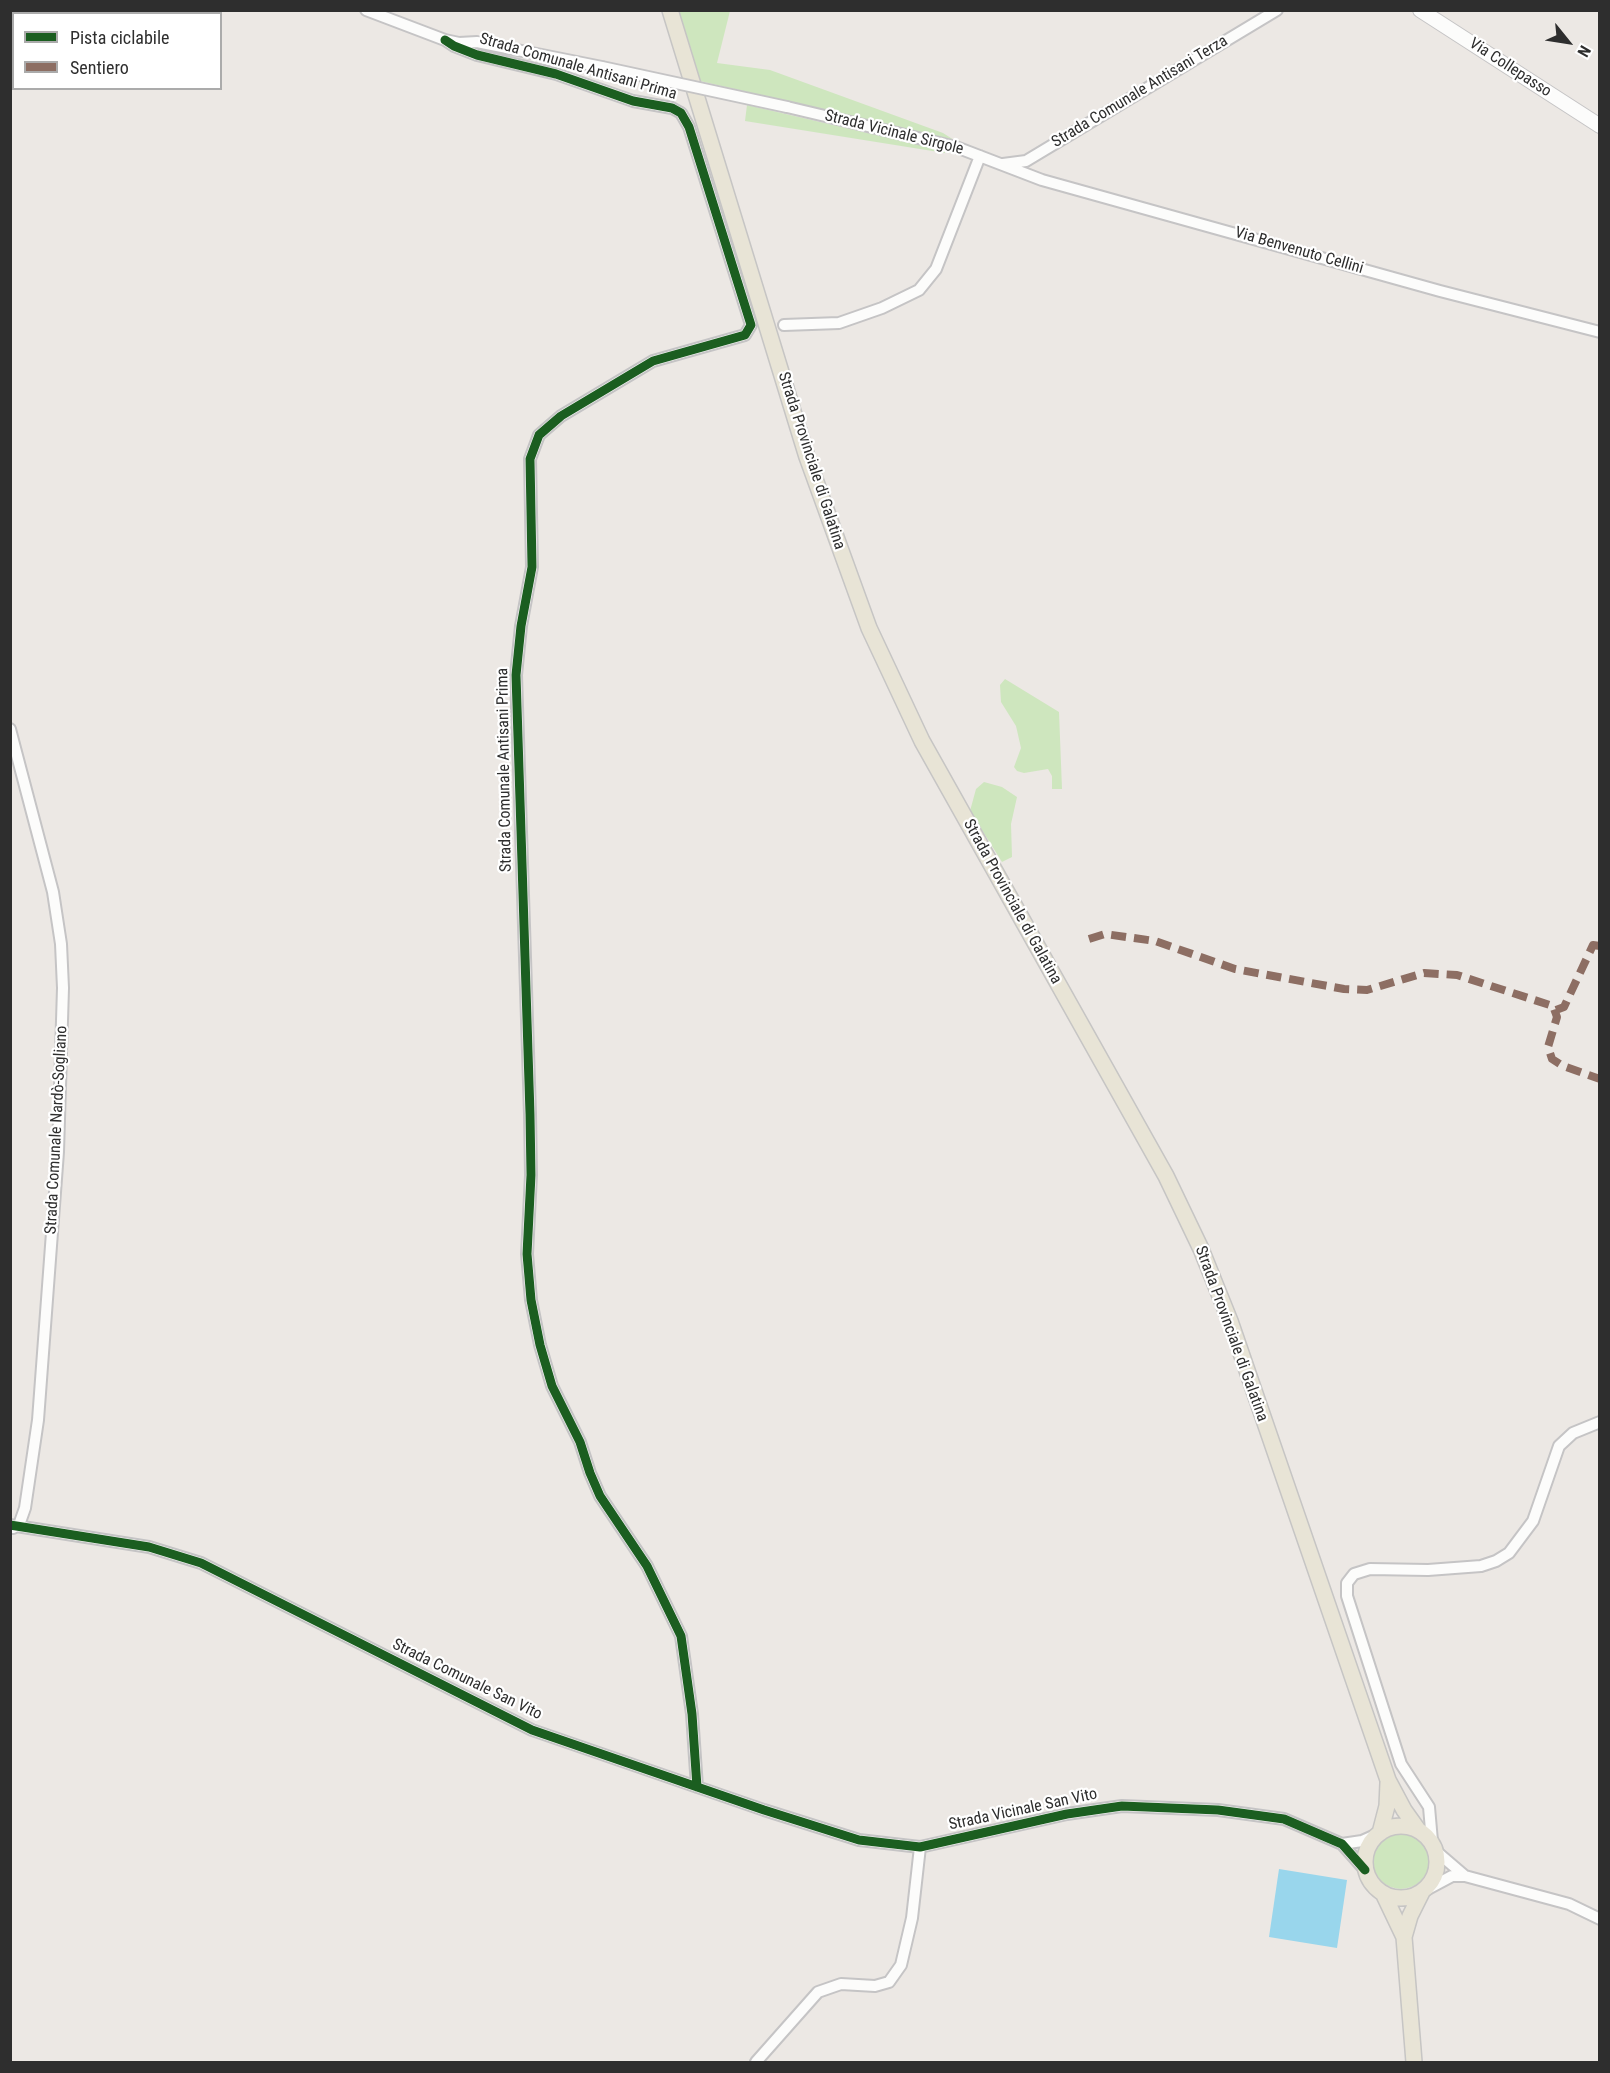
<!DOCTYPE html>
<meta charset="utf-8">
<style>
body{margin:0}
#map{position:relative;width:1610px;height:2073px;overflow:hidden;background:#ece8e4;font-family:"Roboto Condensed",sans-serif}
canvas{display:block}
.frame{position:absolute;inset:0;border:12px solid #2e2e2e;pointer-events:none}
.legend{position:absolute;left:12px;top:12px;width:210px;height:78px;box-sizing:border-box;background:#fff;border:2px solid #ababab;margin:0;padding:8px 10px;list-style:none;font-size:18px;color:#2e2e2e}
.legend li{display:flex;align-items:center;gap:12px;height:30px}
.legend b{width:30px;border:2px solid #ababab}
.north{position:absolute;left:1538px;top:12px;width:60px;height:60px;-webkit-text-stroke:4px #fff;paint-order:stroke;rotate:120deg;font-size:16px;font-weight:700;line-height:24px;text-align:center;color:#2e2e2e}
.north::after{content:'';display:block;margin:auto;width:21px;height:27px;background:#2e2e2e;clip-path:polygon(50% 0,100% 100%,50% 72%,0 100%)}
</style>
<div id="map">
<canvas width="1610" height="2073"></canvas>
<div class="frame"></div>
<ul class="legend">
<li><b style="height:8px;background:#1b5e20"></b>Pista ciclabile</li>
<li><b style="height:8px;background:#8d6e63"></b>Sentiero</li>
</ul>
<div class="north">N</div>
</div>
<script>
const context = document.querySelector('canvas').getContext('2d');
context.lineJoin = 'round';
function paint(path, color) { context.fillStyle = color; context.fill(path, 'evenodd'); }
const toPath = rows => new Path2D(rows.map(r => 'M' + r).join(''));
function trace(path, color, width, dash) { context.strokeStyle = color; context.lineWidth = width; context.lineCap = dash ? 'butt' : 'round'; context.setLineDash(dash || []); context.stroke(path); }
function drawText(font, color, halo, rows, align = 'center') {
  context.font = font + ' "Roboto Condensed",sans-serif'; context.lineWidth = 4.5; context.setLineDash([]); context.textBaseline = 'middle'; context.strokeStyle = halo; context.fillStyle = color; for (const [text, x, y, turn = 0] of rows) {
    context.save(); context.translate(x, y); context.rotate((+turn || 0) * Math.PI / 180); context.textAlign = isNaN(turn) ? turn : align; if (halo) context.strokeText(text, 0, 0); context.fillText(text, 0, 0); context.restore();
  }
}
const green = toPath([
 [678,11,730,11,717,63,770,70,943,133,954,140,700,81],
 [747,105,945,151,945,153,745,121],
 [1005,679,1059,712,1062,789,1052,789,1052,776,1048,769,1024,773,1017,771,1014,767,1021,748,1016,726,1001,702,1000,685],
 [984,782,1002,787,1017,797,1011,824,1012,857,1002,862,970,811,976,789],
 '1373 1861a28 28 0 1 1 56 0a28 28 0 1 1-56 0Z'
]);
const water = toPath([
 [1279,1869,1347,1880,1337,1948,1269,1937]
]);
const street = toPath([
 [366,10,445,40,459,43,477,42,602,67],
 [445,40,454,46,477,55,556,74,633,101,672,108,681,113,689,127,751,325,745,335,653,361,561,416,539,435,530,459,532,567,521,626,516,675,530,1114,531,1175,527,1254,531,1300,540,1345,552,1386,580,1442,590,1473,600,1496,647,1566,681,1636,692,1714,697,1787],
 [787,107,956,147,1042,180,1440,291,1600,332],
 [1003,164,1026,161,1277,10],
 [784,325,839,323,882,308,919,290,936,269,980,156],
 [10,729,53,892,61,944,63,988,58,1152,38,1420,25,1508,19,1525,13,1528],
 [10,1525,149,1547,201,1563,532,1730,764,1810,859,1840,920,1847,1067,1814,1122,1806,1218,1810,1284,1819,1342,1844,1365,1870],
 [1432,1841,1429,1807,1401,1764,1347,1596,1347,1583,1354,1574,1370,1569,1428,1570,1481,1566,1496,1561,1509,1553,1533,1521,1559,1446,1573,1433,1600,1422],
 [1342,1844,1362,1841,1380,1833],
 [1437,1852,1465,1876],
 [1422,1892,1452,1876,1465,1876,1569,1904,1600,1919],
 [756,2062,818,1992,841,1984,875,1986,889,1982,901,1965,912,1918,920,1847]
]);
const secondary = toPath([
 [1420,10,1600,126]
]);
const primary = toPath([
 [670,10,807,457,869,628,922,741,1166,1176,1201,1249,1230,1321,1388,1780,1404,1810,1419,1831],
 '1365 1862a36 36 0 1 1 72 0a36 36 0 1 1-72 0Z',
 [1380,1833,1387,1806,1388,1783],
 [1383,1893,1404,1937,1414,2062],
 [1404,1937,1410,1916,1422,1892]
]);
const streetBridge = toPath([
 [602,67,787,107]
]);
const quiet = toPath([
 [1089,939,1105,934,1155,941,1235,969,1344,989,1367,990,1424,973,1457,975,1553,1006,1557,1017,1548,1047,1552,1059,1563,1066,1600,1079],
 [1556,1010,1564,1007,1593,945,1600,946]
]);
const cycleway = toPath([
 [445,40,454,46,477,55,556,74,633,101,672,108,681,113,689,127,751,325,745,335,653,361,561,416,539,435,530,459,532,567,521,626,516,675,530,1114,531,1175,527,1254,531,1300,540,1345,552,1386,580,1442,590,1473,600,1496,647,1566,681,1636,692,1714,697,1787],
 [10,1525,149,1547,201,1563,532,1730,764,1810,859,1840,920,1847,1067,1814,1122,1806,1218,1810,1284,1819,1342,1844,1365,1870]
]);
const streetNames = [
 ["Strada Comunale Antisani Prima",578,67,16],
 ["Via Collepasso",1510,68,33],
 ["Strada Comunale Antisani Terza",1140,92,-31],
 ["Strada Vicinale Sirgole",894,133,14],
 ["Via Benvenuto Cellini",1299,251,16],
 ["Strada Provinciale di Galatina",811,461,72],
 ["Strada Comunale Antisani Prima",505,770,-91],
 ["Strada Provinciale di Galatina",1012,902,61],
 ["Strada Comunale Nardò-Sogliano",57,1130,-87],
 ["Strada Provinciale di Galatina",1231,1334,70],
 ["Strada Comunale San Vito",467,1680,26],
 ["Strada Vicinale San Vito",1023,1810,-12]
];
paint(green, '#cee6be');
paint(water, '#99d6ec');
trace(street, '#c5c4c5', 14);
trace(secondary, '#c5c4c5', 16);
trace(primary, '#c6c5c4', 18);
trace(street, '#fcfcfb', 10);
trace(secondary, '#fcfcfb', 14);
trace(primary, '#e8e4d6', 15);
trace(streetBridge, '#c5c4c5', 14, []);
trace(streetBridge, '#fcfcfb', 10);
trace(quiet, '#8d6e63', 8, [15, 8]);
trace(cycleway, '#1b5e20', 9);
drawText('16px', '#2e2e2e', '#fff', streetNames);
</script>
